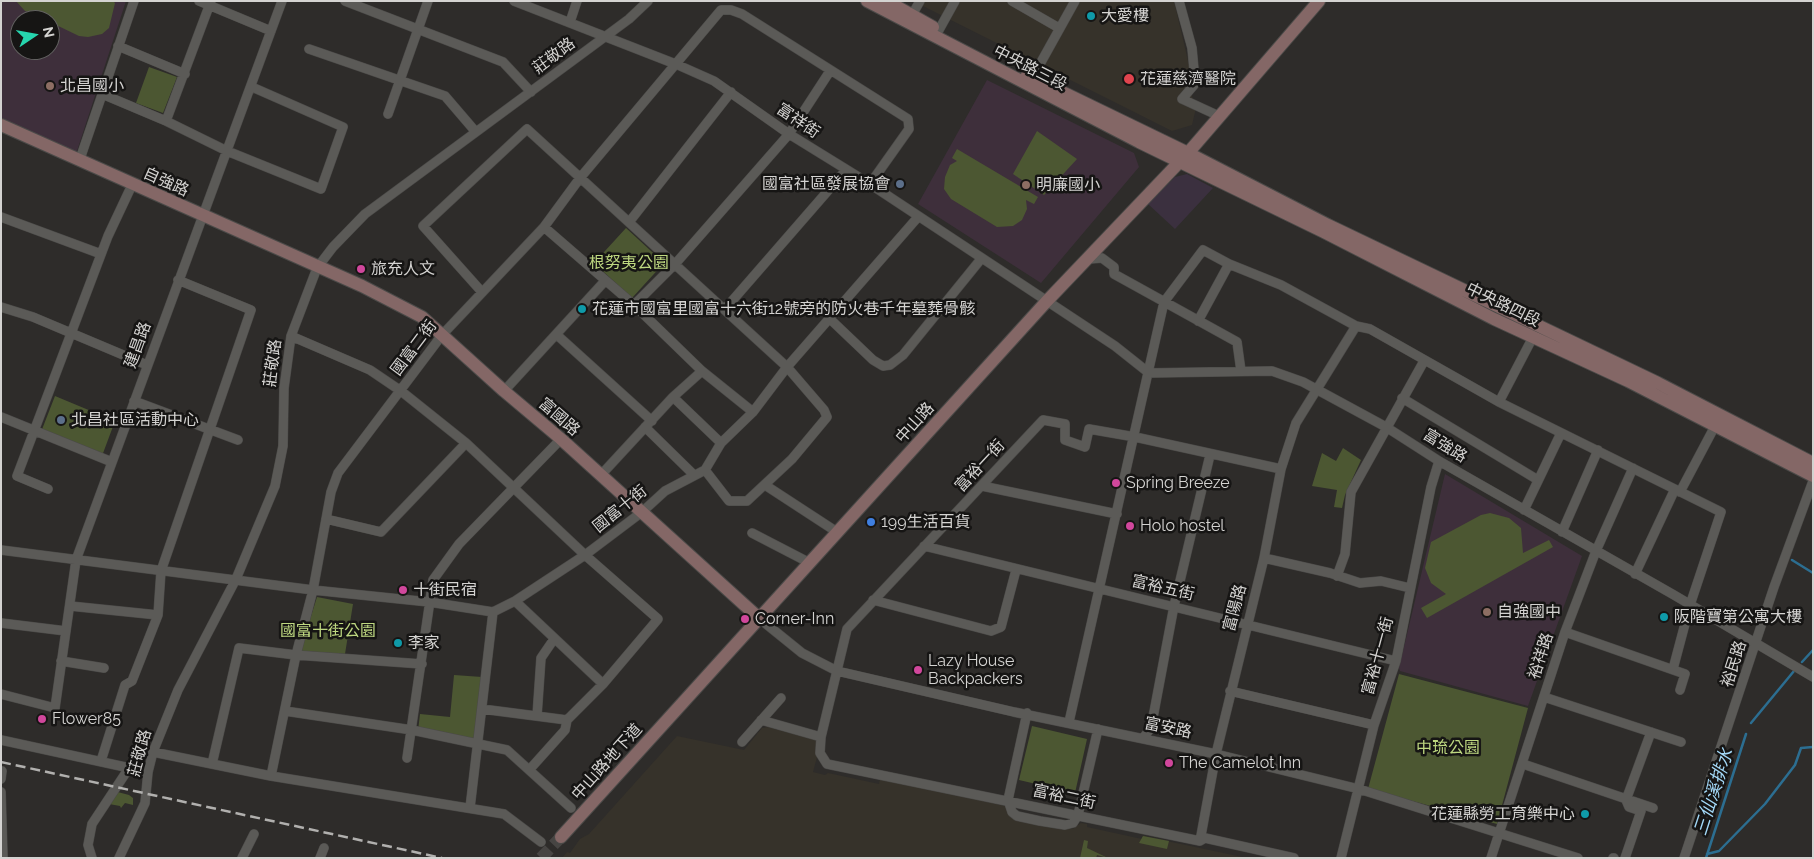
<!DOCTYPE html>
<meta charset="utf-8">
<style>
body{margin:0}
#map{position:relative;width:1814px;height:859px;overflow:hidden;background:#2e2c2a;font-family:Raleway,sans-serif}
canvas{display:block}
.frame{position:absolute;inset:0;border:2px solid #d4d3d1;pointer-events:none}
.north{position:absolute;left:10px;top:10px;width:50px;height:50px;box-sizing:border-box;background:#161514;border:1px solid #626160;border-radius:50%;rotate:78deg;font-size:14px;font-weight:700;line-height:20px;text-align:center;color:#d4d3d1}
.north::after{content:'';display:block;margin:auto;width:18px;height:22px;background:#26d5ae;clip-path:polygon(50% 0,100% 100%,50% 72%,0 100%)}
</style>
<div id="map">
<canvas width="1814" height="859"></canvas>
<div class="frame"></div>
<div class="north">N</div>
</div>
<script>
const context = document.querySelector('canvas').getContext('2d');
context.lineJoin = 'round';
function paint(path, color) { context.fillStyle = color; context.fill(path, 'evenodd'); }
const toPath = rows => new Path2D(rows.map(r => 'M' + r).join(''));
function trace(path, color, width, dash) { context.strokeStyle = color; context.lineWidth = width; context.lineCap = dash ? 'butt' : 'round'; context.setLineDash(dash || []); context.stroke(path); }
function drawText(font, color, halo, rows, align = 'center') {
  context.font = font + ' Raleway,"Noto Sans TC",sans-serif'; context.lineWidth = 5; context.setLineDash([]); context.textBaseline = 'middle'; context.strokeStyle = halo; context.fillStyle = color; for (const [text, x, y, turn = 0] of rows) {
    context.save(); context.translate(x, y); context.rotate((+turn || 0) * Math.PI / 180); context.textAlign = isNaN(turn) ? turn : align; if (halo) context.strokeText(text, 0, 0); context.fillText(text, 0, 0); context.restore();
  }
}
const built = toPath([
 [913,1,1174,1,1189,65,1191,93,1196,108,1192,125,1172,131],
 [768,727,816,740,820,746,813,772,825,775,828,773,879,784,880,778,1006,806,1012,816,1072,829,1081,823,1087,824,1087,827,1142,839,1143,836,1247,858,562,858,567,852,570,853,580,839,589,834,677,736,744,750,762,728]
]);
const industrial = toPath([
 [1187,174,1213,188,1175,229,1148,204,1175,177]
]);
const education = toPath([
 [1,1,126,1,76,154,1,122],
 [20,20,50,20,50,50,20,50],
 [987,80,1134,153,1139,167,1041,283,918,204],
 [1445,474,1582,556,1528,706,1400,671,1399,668]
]);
const green = toPath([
 [16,1,113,1,115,3,109,28,102,34,88,37,79,36,50,22,50,20,25,11],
 [149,67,177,77,163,113,136,103],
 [1037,131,1077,159,1044,195,1013,174],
 [957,149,1038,197,1034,204,1026,200,1027,209,1022,220,1013,226,997,227,951,199,944,189,945,177,950,165,957,161,952,158],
 [626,228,664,263,632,298,594,263],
 [55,396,115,421,102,456,41,432],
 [1343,448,1361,460,1345,495,1342,508,1334,507,1337,490,1312,486,1322,453,1336,461],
 [1490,513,1509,518,1521,528,1523,553,1549,540,1553,547,1427,618,1421,608,1446,594,1431,583,1425,568,1431,542,1481,515],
 [317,597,353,604,345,654,300,651],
 [1399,674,1528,708,1497,824,1368,789],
 [454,675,482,677,475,741,418,731,420,714,450,717],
 [1032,726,1087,739,1075,793,1019,780],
 [114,791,129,795,133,798,133,805,125,803,121,808,120,806,109,804],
 [1143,836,1169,841,1167,849,1139,843],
 [1084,840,1088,841,1087,848,1108,858,1097,855,1096,858,1080,858]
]);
const stream = toPath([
 [1792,560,1813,573],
 [1802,662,1813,650],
 [1751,723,1794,671],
 [1707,854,1719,851,1765,804,1795,765,1801,748,1813,747],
 [1706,858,1746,734]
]);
const secondaryTunnel = toPath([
 [541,858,561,837]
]);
const street = toPath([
 [199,1,271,31],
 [345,1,503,62,531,92],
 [514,1,678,65,714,81,789,134,870,184,1115,346,1149,373,1272,371,1303,382,1386,427,1439,461,1674,595,1813,677],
 [1012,1,1059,28],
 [1179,1,1192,48,1194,70,1194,85,1182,99,1219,116],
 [912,15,920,1],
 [570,22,577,1],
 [935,37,955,1],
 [118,46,185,74],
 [309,49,445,96,475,131],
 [1030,82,1075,1],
 [102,94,166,121,227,151,321,189,343,127,252,87],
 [388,114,428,1],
 [166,121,211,1],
 [80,159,134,1],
 [1,217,101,254],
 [630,221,731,92],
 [544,227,634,305,702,371,753,412],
 [1089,259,1102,258,1114,267,1114,274,1237,342,1241,371],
 [481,291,423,226,527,129,787,367,824,410,827,417,792,459,747,501,729,501,705,470],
 [634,305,676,263,789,134,830,71],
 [1,307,33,317,147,365],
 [725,309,846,170],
 [830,319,873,360,883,366,890,365,903,355,981,259],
 [1198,321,1229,264],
 [557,335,652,421],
 [291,336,370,370,401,391,466,443,585,555,658,619,603,684,567,720,565,730,530,769],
 [504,391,604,282],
 [673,397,721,443],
 [1402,398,1538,480],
 [134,401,238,440],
 [1499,402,1533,337],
 [1,417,112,462],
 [645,427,693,474],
 [1281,469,1135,437,1089,429,1085,447,1065,440,1065,424,1043,420,847,629,821,737,820,753,827,764,1200,841,1205,838,1294,858],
 [600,476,673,397,702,371],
 [765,485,837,532],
 [982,486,1117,514],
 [48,489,17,476,108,236,132,185],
 [1680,492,1715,426],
 [1524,510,1561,433],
 [326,519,381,532,466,443],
 [1562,532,1598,450],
 [752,533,808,562],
 [924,546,1396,661],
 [1,550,313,590,429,602,493,612,515,601,585,555,642,512,665,491,705,470,721,443,753,412,787,367,918,217],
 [1264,558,1330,573,1360,583,1381,581,1410,588],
 [1635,574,1675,489],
 [1337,576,1345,554,1351,492,1424,361],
 [873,600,991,631,1001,627,1016,570],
 [515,601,603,684],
 [70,606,158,615],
 [760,619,802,653,837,671,1014,712,1216,754,1359,789,1578,858],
 [1,623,66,631],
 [1565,632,1685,674,1680,690],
 [61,661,104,668],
 [1230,691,1374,725],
 [1,694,55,708,76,560,282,1],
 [1544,697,1681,742],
 [482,709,567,720],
 [285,711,412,730,507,750,571,808],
 [1027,713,1008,800,1012,812,1017,816,1040,821,1065,825,1073,823,1078,815,1098,729],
 [537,716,541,658,554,639],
 [761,720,821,737],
 [1069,722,1164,302,1203,250,1229,264,1281,285,1356,326,1370,329,1499,402,1721,512,1690,605,1673,669],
 [1143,738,1151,728,1174,606,1210,455],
 [1,740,148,772],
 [742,742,781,698],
 [153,752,271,776,504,814,541,842],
 [407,758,433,580,459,544,561,439],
 [101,761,125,685,132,681,158,615,161,571,251,310,178,280],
 [212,764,239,648,296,655,422,664],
 [1523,764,1653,808],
 [271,776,296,655,313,590,331,492,338,473,442,335,544,227,580,178,721,10,731,10,742,14,908,119,909,129,870,184],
 [1,779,2,771],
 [1,792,3,858],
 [470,808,493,612],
 [1200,841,1216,754,1264,558,1281,469,1296,423,1356,326],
 [92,858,88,845,92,824,129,768],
 [119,858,145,803,148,772,153,752,178,690,236,579,275,486,283,446,284,388,291,336,317,268,333,247,365,214,629,19,648,1],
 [242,858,254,834],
 [320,858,324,848],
 [1341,858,1374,725,1396,661,1431,487,1439,461],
 [1491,858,1565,632,1596,551,1633,468],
 [1613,858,1614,858],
 [1625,858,1641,811,1629,807,1626,800,1651,732],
 [1684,858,1774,587,1813,481]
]);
const secondary = toPath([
 [867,1,1139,142,1324,232,1494,319,1628,381,1813,476],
 [887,1,933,27],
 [1027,75,1188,153,1328,225,1658,383,1813,463],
 [1,125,362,286,422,317,504,391,561,439,760,619],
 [561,837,1046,302,1188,153,1319,1]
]);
const rail = toPath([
 [1,762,442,858]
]);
const markers = [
 [1091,16,5,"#0f9aa8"],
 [1129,79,6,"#e0444e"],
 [50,86,5,"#8d6e63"],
 [900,184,5,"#5c6f8a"],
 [1026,185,5,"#8d6e63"],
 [361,269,5,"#d1479c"],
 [582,309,5,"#0f9aa8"],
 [61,420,5,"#5c6f8a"],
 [1116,483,5,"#d1479c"],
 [871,522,5,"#3f7fe0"],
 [1130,526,5,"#d1479c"],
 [403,590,5,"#d1479c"],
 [1487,612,5,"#8d6e63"],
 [1664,617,5,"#0f9aa8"],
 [745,619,5,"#d1479c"],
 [398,643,5,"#0f9aa8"],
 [918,670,5,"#d1479c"],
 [42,719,5,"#d1479c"],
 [1169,763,5,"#d1479c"],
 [1585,814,5,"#0f9aa8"]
];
const poiNames = [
 ["大愛樓",1101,16],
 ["花蓮慈濟醫院",1140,79],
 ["北昌國小",60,86],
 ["國富社區發展協會",890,184,"right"],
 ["明廉國小",1036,185],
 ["旅充人文",371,269],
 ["花蓮市國富里國富十六街12號旁的防火巷千年墓葬骨骸",592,309],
 ["北昌社區活動中心",71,420],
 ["Spring Breeze",1126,483],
 ["199生活百貨",881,522],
 ["Holo hostel",1140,526],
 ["十街民宿",413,590],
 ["自強國中",1497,612],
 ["阪階寶第公寓大樓",1674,617],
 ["Corner-Inn",755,619],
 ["李家",408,643],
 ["Lazy House",928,661],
 ["Backpackers",928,679],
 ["Flower85",52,719],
 ["The Camelot Inn",1179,763],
 ["花蓮縣勞工育樂中心",1575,814,"right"]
];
const streetNames = [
 ["莊敬路",554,56,-37],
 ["中央路三段",1030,68,27],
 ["富祥街",798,121,34],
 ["自強路",166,182,24],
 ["中央路四段",1503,305,26],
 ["建昌路",138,345,-70],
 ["國富二街",414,348,-53],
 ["莊敬路",273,363,-83],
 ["富國路",559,417,41],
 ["中山路",915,423,-48],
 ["富強路",1445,446,32],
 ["富裕一街",980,466,-47],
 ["國富十街",620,509,-39],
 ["富裕五街",1163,588,13],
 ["富陽路",1235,608,-75],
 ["富裕十一街",1378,656,-75],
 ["裕祥路",1541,656,-72],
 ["裕民路",1734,664,-72],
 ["富安路",1168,728,12],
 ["莊敬路",140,753,-75],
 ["中山路地下道",607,762,-48],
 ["富裕二街",1064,797,12]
];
const parkNames = [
 ["根努夷公園",629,263],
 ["國富十街公園",328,631],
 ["中琉公園",1448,748]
];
const waterNames = [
 ["三仙溪排水",1714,792,-72]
];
paint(built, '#36322a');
paint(industrial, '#3b303f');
paint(education, '#3e2f3b');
paint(green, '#4c5732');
trace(stream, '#2c6e91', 2.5);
trace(secondaryTunnel, '#474543', 12, [12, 6]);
trace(street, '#4b4a48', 10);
trace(secondary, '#4b4a48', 14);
trace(street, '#5b5a57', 9);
trace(secondary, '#846766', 12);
trace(rail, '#b1b0ae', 2.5, [10, 5]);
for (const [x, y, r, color] of markers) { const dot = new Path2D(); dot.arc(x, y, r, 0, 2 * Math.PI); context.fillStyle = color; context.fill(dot); trace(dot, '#161514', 2); }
drawText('16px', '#d4d3d1', '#161514', poiNames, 'left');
drawText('16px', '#d4d3d1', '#161514', streetNames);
drawText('16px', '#bed880', '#161514', parkNames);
drawText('italic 18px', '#a3d8f7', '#161514', waterNames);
</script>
